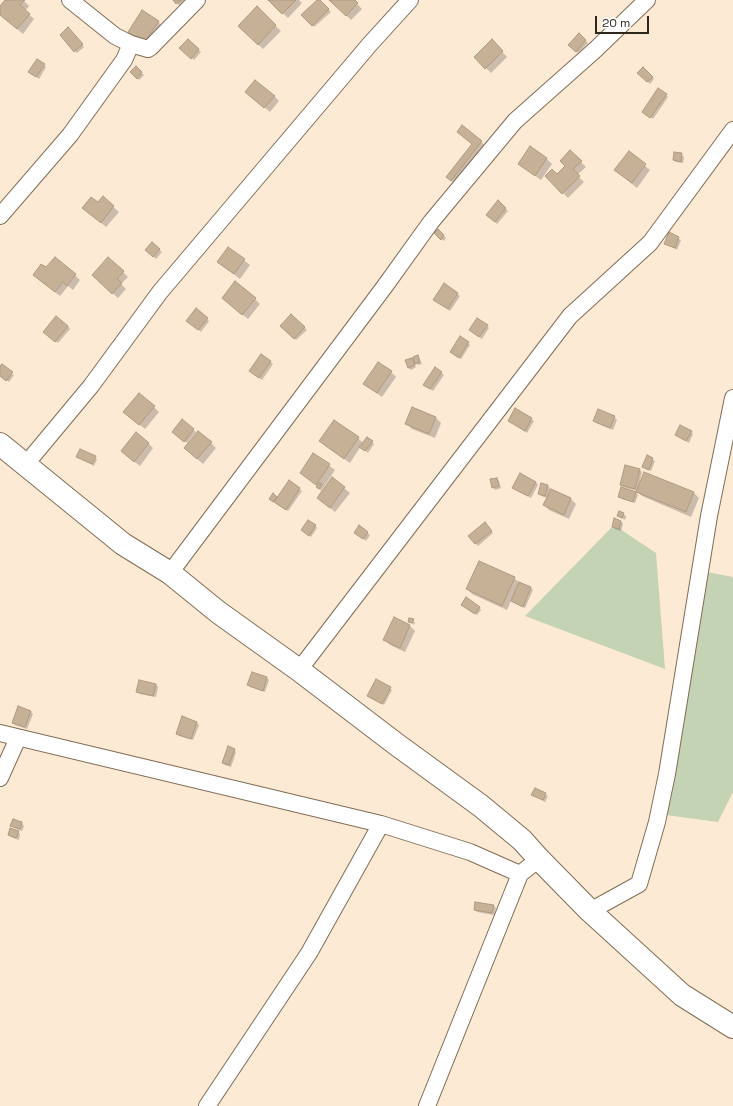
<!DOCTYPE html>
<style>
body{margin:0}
#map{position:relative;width:733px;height:1106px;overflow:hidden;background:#fdead5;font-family:"Space Grotesk",sans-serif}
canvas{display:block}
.scale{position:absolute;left:595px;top:16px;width:54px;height:18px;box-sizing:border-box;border:2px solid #2e251b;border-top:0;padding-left:5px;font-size:12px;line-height:14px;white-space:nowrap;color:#2e251b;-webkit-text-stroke:3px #fff;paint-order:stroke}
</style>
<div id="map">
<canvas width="733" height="1106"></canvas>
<div class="scale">20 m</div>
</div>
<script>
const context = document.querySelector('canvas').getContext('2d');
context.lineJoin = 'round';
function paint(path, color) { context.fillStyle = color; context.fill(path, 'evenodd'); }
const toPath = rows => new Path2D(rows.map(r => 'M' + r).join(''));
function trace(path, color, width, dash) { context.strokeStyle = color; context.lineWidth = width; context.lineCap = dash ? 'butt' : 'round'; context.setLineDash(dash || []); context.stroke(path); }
const green = toPath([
 [614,525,656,553,665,669,525,616],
 [707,572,733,577,733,792,718,822,666,815]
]);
const shadow = toPath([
 [6,0,23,0,29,6,25,11,34,19,23,34,0,14,0,8],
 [175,0,195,0,182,9],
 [269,0,299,0,302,3,288,18],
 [319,0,331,12,314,27,303,15],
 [331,0,353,0,362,9,351,20],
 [257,8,281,31,263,49,239,26],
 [158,22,164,27,150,47,134,37,129,32],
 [70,31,84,47,77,53,61,35],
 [579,35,588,43,578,53,570,45],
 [188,41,201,52,194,60,181,48],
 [497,46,507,57,491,73,486,68],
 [44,65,46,67,39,79,29,72],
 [136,68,144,75,139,80,132,72],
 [643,68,654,79,650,84,639,73],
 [666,95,668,97,653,119,646,114],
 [274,96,279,101,270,112,252,97],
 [462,127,487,147,457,186,447,177,472,144,458,132],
 [530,148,547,159,552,164,541,180,519,164],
 [570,151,586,167,577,175,584,182,568,198,546,176,557,176,566,166],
 [629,153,650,170,637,188,621,175],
 [681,154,684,157,683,163,676,162,674,160],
 [103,198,119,212,106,227,89,213],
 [498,202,508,211,497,224,490,217],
 [438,230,446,238,444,241,435,233],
 [669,234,681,240,677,250,665,243],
 [152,244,162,252,156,259,146,250],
 [228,248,250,265,240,279,218,262],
 [46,269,75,275,80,280,73,290,68,286,60,296,39,280],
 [123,272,128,277,121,284,126,289,118,298,98,280],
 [444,285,460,296,450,311,437,302],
 [255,299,260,304,248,319,228,303],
 [291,315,307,330,296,340,281,326],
 [207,319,209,321,201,332,190,323],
 [68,326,70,329,58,343,47,334],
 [487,326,489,328,482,339,472,332],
 [460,338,470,345,461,359,453,354],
 [261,355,273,364,262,380,252,373],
 [418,356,422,364,418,365,416,363],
 [412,359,416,367,411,370,408,367],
 [0,368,14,375,9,382,0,375],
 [391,372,396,377,382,397,364,384],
 [441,373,444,375,433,391,427,387],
 [154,407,159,412,145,429,130,417],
 [413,408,436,418,441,423,435,438,412,429,407,424],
 [515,410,534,421,527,433,509,421],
 [614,417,617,420,613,430,596,423,594,421],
 [193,430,196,432,187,443,176,434],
 [691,432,693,434,689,443,676,435],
 [358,438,363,443,372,442,374,444,368,453,361,446,350,463,326,446,320,441],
 [148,443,153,448,140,466,127,456],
 [211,443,216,448,203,464,185,448],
 [313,454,335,470,321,491,317,487,318,486,301,473],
 [78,457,95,457,97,459,94,466],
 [647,457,655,461,651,471,643,467],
 [625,466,640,470,642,472,640,480,642,480,645,473,694,493,699,498,691,517,642,496,637,491,623,487,621,485],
 [333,479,350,493,335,512,318,498],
 [497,479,499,481,501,488,495,490,493,487],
 [289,482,302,491,288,511,272,501,276,497,278,499],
 [536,482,538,485,531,498,516,490],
 [542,484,548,486,550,488,550,489,571,499,576,504,569,519,549,510,544,505,548,498,541,496,539,494],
 [622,489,636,493,638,495,635,503,622,499,619,496],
 [619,512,626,516,625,520,618,516],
 [621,521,623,524,621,531,615,529,613,527],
 [315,526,317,528,311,537,305,533],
 [487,526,493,533,478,546,470,536],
 [359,527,370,535,366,541,358,535],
 [514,578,520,583,531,588,533,590,525,608,514,603,511,601,507,610,472,594,467,589],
 [465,607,479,607,481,610,477,615],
 [413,620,415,623,414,625,409,621],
 [410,626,415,631,405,652,390,645,385,640],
 [267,678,269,680,265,692,250,687,248,685],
 [156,684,158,687,156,697,140,694,137,692],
 [390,688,392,690,384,705,369,696],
 [30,711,33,714,27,729,15,725,13,722],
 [196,722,199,725,193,740,179,736,177,733],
 [234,750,236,752,231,767,225,765,223,763],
 [535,789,548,796,545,802,533,795],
 [13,820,22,823,24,826,22,831,14,828,11,825],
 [18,832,20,834,19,840,11,837,9,835],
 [493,906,496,908,494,915,477,912,475,910]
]);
const building = toPath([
 [5,0,25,0,20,5,30,14,17,29,0,15,0,6,5,0],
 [173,0,182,0,176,4,173,0],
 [268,0,296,0,282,14,268,0],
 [317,0,320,0,329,9,312,26,301,15,317,0],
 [329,0,355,0,358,3,346,16,329,0],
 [257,6,276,25,258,45,238,26,257,6],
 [142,10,159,21,144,43,128,32,142,10],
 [68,27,83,44,74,52,60,35,68,27],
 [579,33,586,40,576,52,568,45,579,33],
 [188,39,199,49,191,59,179,48,188,39],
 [492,39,503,51,485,69,474,57,492,39],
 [37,59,45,64,36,77,28,72,37,59],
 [136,66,142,72,137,79,130,72,136,66],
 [643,67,653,77,647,82,637,73,643,67],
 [255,80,275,96,264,108,245,92,255,80],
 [658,88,667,94,650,118,642,112,658,88],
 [462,125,482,141,451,181,446,177,472,144,457,132,462,125],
 [530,146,547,158,535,176,518,164,530,146],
 [570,150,582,161,573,169,580,176,562,194,545,176,552,169,557,174,565,166,560,161,570,150],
 [629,151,646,164,632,183,614,170,629,151],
 [674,152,682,153,681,162,673,160,674,152],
 [103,196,114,206,101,223,82,208,91,197,98,202,103,196],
 [498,200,506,208,495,222,486,215,498,200],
 [438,229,444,235,441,240,434,233,438,229],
 [669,232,679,237,675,248,664,244,669,232],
 [152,242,160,249,153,257,145,250,152,242],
 [228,247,245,259,234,274,217,262,228,247],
 [55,257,76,274,67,286,63,282,55,292,33,275,41,264,46,267,55,257],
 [108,257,124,271,117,279,122,283,112,294,92,275,108,257],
 [235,281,256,298,242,315,222,298,235,281],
 [444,283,458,293,448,309,433,300,444,283],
 [196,308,208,318,198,330,186,321,196,308],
 [291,314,305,327,294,339,280,326,291,314],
 [56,316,68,326,55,342,43,332,56,316],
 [477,318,488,325,479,337,469,330,477,318],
 [460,336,469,342,459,358,450,352,460,336],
 [261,354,271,361,259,378,249,371,261,354],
 [418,355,420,362,415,364,413,357,418,355],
 [412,358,415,365,408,368,405,360,412,358],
 [378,362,392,371,377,393,363,384,378,362],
 [2,364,13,372,6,381,0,376,0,366,2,364],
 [435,367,442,372,430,389,423,385,435,367],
 [139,393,155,406,139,425,123,412,139,393],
 [412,407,436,417,429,434,405,424,412,407],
 [515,408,532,418,525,431,508,421,515,408],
 [598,409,615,416,610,428,593,421,598,409],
 [182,419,194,429,184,442,172,432,182,419],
 [334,420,359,437,344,459,319,441,334,420],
 [680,425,692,431,686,441,675,435,680,425],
 [198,431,212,442,197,459,184,448,198,431],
 [136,432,149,443,134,462,121,451,136,432],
 [367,437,373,441,365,451,359,447,367,437],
 [80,449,96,456,92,464,76,457,80,449],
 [313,453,330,464,316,485,300,473,313,453],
 [647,455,653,458,649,470,642,467,647,455],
 [625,465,640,469,635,489,620,485,625,465],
 [644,472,694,492,686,512,636,492,644,472],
 [520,473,536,482,528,496,512,488,520,473],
 [332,477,345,487,330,508,317,498,332,477],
 [497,478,499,486,492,488,490,479,497,478],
 [289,480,300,488,286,510,274,502,289,480],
 [319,483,322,484,319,489,316,487,319,483],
 [541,483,548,485,545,496,538,494,541,483],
 [621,487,636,492,633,502,618,497,621,487],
 [551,489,571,498,564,515,543,505,551,489],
 [273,493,277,497,273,502,269,499,273,493],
 [619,511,624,513,622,518,617,516,619,511],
 [614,518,621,521,619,529,612,527,614,518],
 [308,520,316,525,309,536,301,530,308,520],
 [485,522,492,531,475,544,468,536,485,522],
 [359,525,368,532,363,539,354,533,359,525],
 [479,561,515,577,502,606,466,589,479,561],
 [519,582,531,587,523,607,511,601,519,582],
 [466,597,480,607,475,614,461,605,466,597],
 [394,617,410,625,400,648,383,640,394,617],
 [409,618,414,619,412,623,408,622,409,618],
 [252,672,267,677,263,691,247,685,252,672],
 [376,679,391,687,382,704,367,696,376,679],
 [139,680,156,684,153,696,136,692,139,680],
 [18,706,31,711,25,727,12,723,18,706],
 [182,716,197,722,191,739,176,734,182,716],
 [228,746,235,749,229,765,222,763,228,746],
 [535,788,546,793,543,800,531,795,535,788],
 [13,819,22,822,20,829,10,826,13,819],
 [10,828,19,831,16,838,8,835,10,828],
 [475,902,494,905,492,913,474,910,475,902]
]);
const street = toPath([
 [70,0,115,36,131,44,148,49,151,47,197,0],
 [0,216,70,135,124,60,131,44],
 [26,464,91,386,160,292,370,44,410,0],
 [170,573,385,286,431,222,515,121,595,50,647,0],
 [299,670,570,316,650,243,733,130],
 [0,733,381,824,470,852,520,874,539,859],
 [0,778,18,738],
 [590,911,639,884,657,822,667,774,709,516,733,398],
 [207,1106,309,953,381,824],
 [427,1106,520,874]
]);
const secondary = toPath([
 [0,444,123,544,170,573,218,612,299,670,396,744,481,806,522,840,539,859,590,911,682,995,733,1027]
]);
paint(green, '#c3d3b4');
paint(shadow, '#0003');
paint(building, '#c6b096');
trace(building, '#af9a81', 1);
trace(street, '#816d55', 18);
trace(secondary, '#816d55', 24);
trace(street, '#fff', 16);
trace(secondary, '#fff', 22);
</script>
